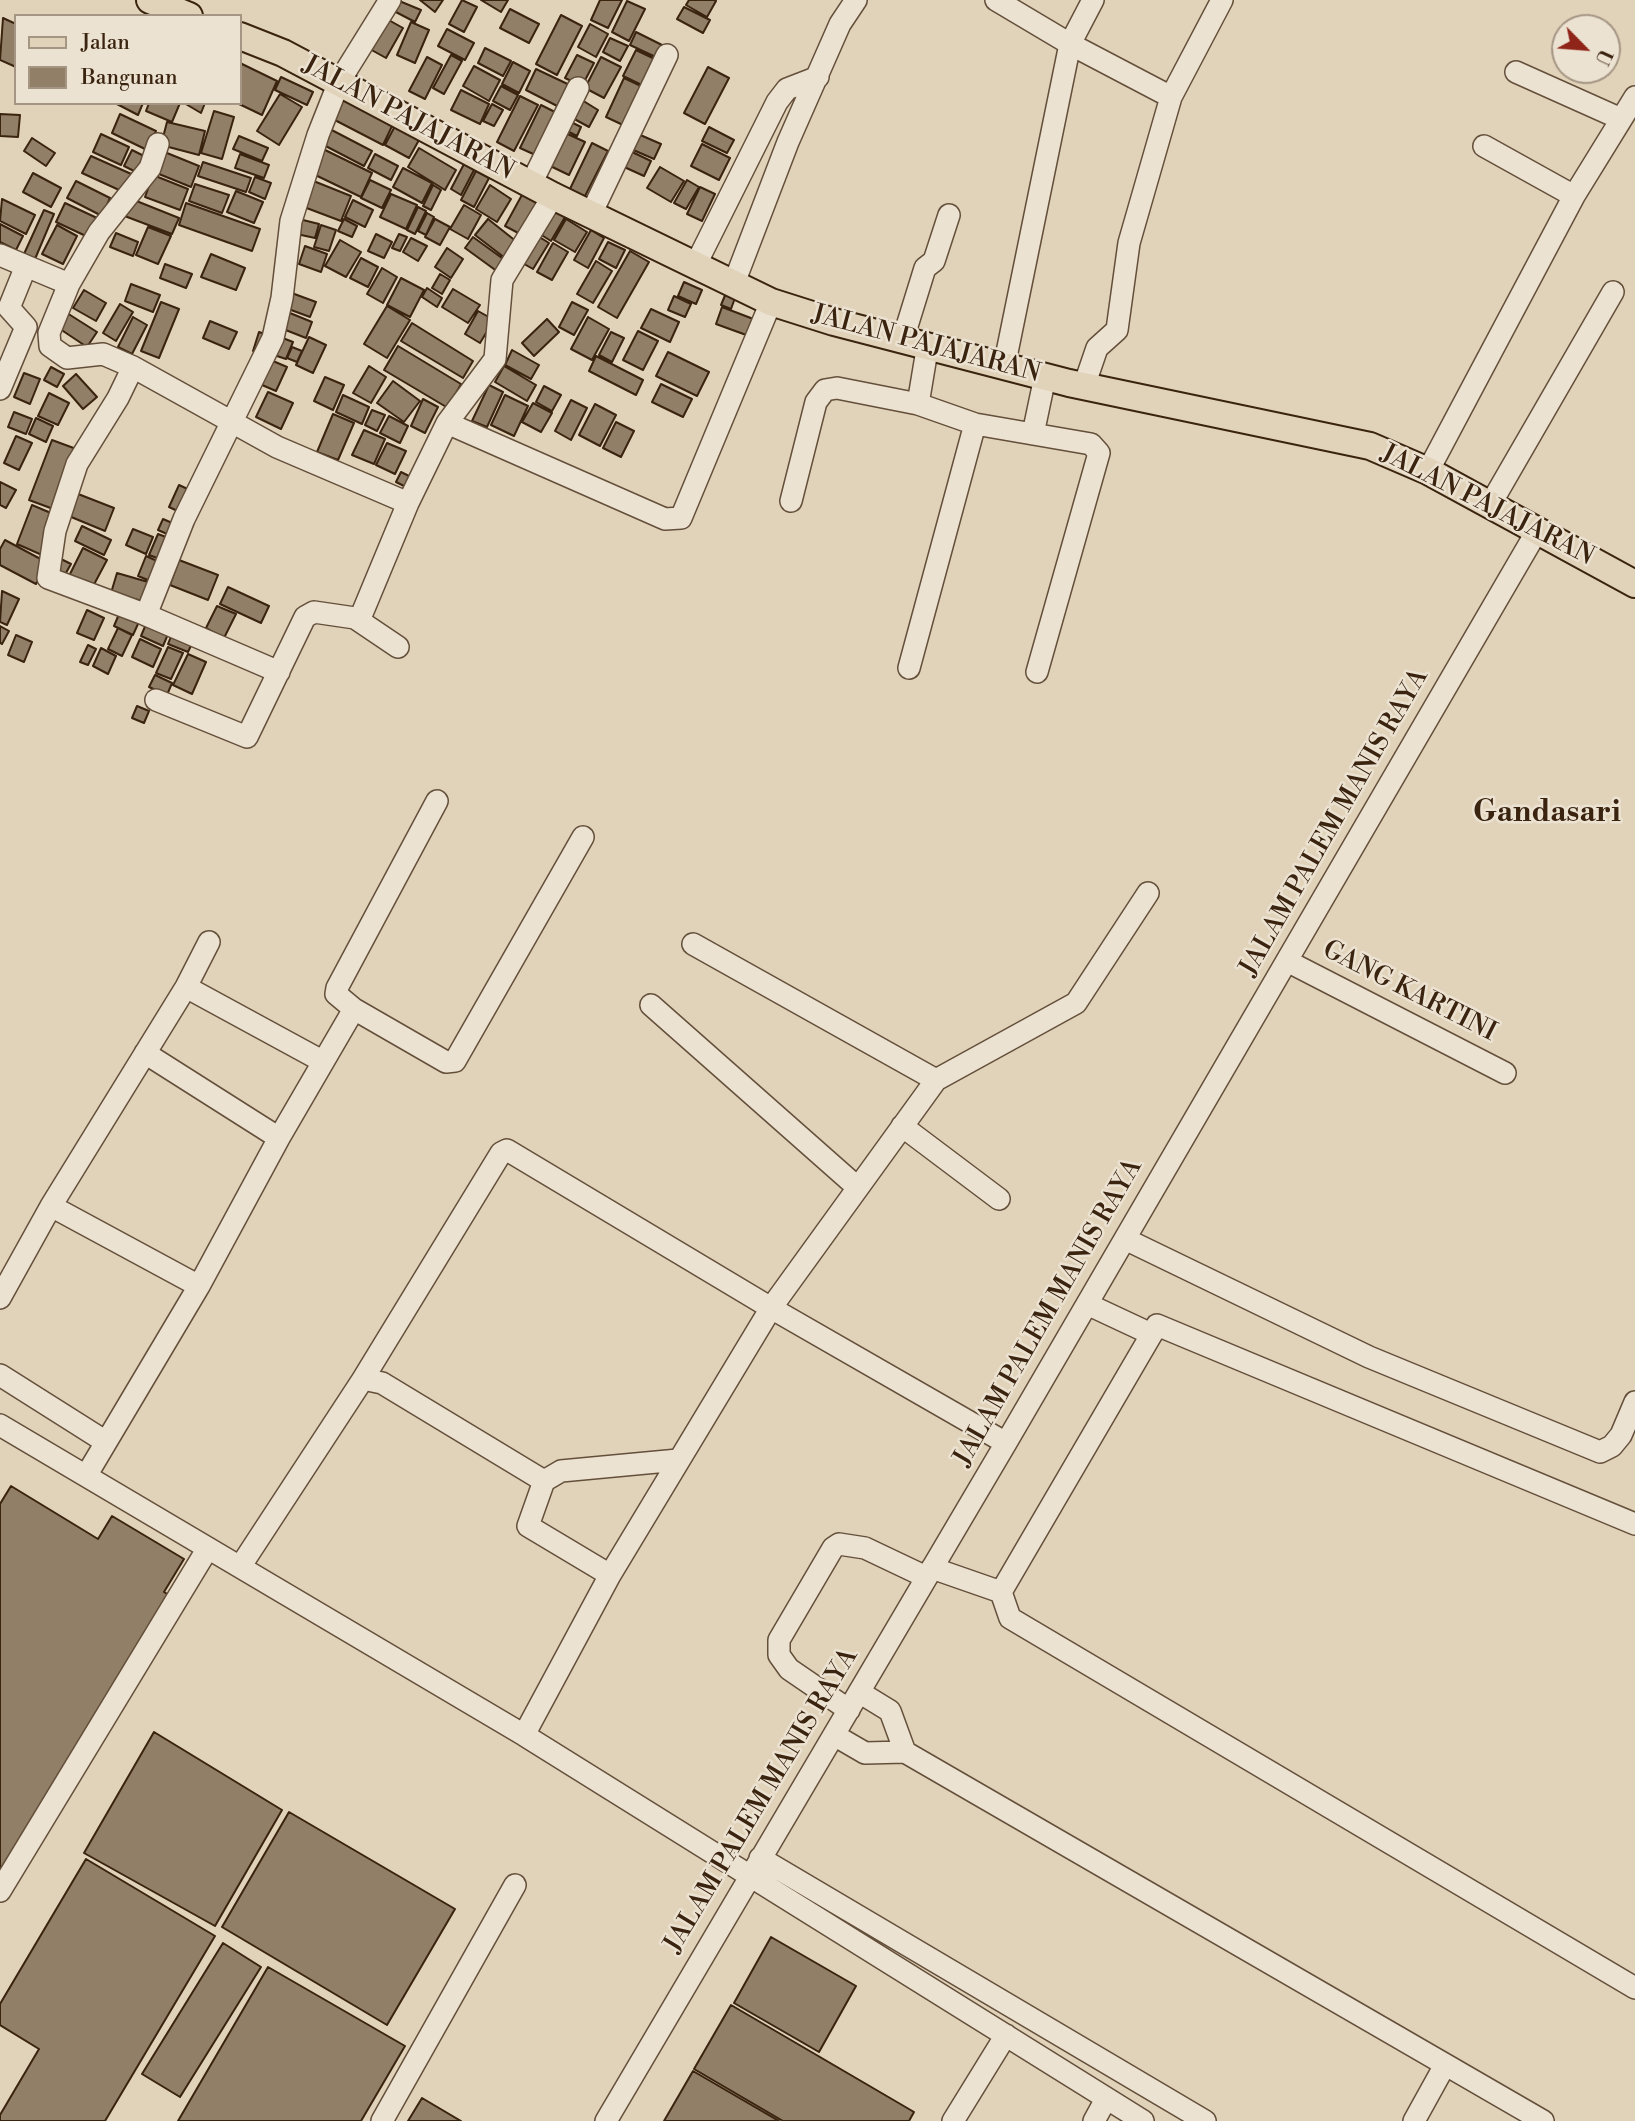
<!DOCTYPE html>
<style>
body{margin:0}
#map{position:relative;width:1635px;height:2121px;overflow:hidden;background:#e1d3ba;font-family:"Libre Bodoni",serif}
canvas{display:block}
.legend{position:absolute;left:14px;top:14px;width:228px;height:91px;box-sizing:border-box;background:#ece2d2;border:2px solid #a59684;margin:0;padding:9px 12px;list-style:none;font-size:21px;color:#3a230f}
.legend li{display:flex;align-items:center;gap:14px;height:35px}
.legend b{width:35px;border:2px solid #a59684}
.north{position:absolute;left:1551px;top:14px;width:70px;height:70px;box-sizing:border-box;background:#ece2d2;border:2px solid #a59684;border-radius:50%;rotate:115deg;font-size:19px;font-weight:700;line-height:28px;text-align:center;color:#3a230f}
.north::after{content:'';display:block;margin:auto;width:24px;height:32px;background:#8f2418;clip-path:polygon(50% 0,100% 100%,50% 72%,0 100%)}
</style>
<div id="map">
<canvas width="1635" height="2121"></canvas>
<ul class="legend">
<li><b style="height:9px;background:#e1d3ba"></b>Jalan</li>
<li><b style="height:19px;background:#917f68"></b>Bangunan</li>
</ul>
<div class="north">U</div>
</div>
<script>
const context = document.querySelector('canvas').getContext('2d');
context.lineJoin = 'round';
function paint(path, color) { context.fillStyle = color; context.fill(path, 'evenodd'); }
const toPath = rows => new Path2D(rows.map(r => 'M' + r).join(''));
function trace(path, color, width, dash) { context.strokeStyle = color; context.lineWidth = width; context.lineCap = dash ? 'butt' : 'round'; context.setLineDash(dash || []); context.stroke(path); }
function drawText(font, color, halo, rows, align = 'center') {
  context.font = font + ' "Libre Bodoni",serif'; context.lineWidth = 5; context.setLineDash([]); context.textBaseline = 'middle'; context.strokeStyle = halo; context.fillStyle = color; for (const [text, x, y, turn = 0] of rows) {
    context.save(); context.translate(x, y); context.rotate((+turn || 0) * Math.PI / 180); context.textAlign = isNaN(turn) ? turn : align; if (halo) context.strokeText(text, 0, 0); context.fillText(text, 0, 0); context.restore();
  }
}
const building = toPath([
 [397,0,421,10,415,22,392,10,397,0],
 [420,0,443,0,435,12,420,0],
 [462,0,477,7,464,32,449,24,462,0],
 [481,0,508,0,501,12,481,0],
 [600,0,622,0,608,28,591,20,600,0],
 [689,0,714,0,716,1,707,17,686,5,689,0],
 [627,1,645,9,629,41,612,32,627,1],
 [684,7,710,20,703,33,677,19,684,7],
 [510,9,539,24,529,43,500,28,510,9],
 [561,15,582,26,557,75,536,64,561,15],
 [3,18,16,24,16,67,0,60,3,18],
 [385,18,403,28,386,58,368,48,385,18],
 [411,22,429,30,415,63,397,55,411,22],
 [590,24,608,34,596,57,578,47,590,24],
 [447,29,474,43,465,60,438,46,447,29],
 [636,32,668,48,662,60,630,45,636,32],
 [610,38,628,46,620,61,603,52,610,38],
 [485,48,511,61,503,76,478,63,485,48],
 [636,50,661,62,648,88,623,76,636,50],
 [451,55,462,61,444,94,433,88,451,55],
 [577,55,594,63,582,86,565,78,577,55],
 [427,57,442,65,425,99,409,91,427,57],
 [601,57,621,67,604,98,585,88,601,57],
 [513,62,530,71,519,93,502,84,513,62],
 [240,63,277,81,262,115,237,103,240,103,240,63],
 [474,66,500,80,489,101,463,86,474,66],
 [708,67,729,78,705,124,684,113,708,67],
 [536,69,576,88,565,110,526,90,536,69],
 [281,77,313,92,307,105,275,90,281,77],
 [624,78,641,86,623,125,606,117,624,78],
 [501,86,518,95,510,110,493,101,501,86],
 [461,90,489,104,480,124,451,110,461,90],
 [280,94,302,107,279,145,257,131,280,94],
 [520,96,538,105,514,151,497,142,520,96],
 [339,97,393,124,383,145,329,117,339,97],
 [577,97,598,110,589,127,567,115,577,97],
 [115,103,143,103,138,115,115,103],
 [149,103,180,103,172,122,146,111,149,103],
 [184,103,205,103,201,113,184,103],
 [492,104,503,110,494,126,483,121,492,104],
 [541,105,563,116,542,158,520,148,541,105],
 [214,111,234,117,222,159,201,153,214,111],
 [0,114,20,115,18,137,0,136,0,114],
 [120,114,156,131,147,150,112,133,120,114],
 [567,120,581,127,577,136,563,129,567,120],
 [167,122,205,131,199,155,161,145,167,122],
 [324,126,372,151,364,166,316,141,324,126],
 [395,126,419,140,409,158,385,145,395,126],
 [709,127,734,140,727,153,702,141,709,127],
 [559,130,585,142,569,175,544,163,559,130],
 [101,134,129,147,121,165,93,152,101,134],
 [638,134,661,144,654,159,631,149,638,134],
 [239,136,268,148,262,161,233,149,239,136],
 [32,138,55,153,46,166,24,151,32,138],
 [592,143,608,151,584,198,569,191,592,143],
 [702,144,730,158,719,180,691,166,702,144],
 [319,147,372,173,361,197,307,171,319,147],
 [419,148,456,170,445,190,408,167,419,148],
 [132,150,146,157,138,173,124,166,132,150],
 [162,151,199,166,191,187,154,172,162,151],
 [630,151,651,161,644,176,622,166,630,151],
 [240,154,269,165,264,178,235,168,240,154],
 [375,154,398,166,391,180,368,168,375,154],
 [91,156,138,177,130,195,82,173,91,156],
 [203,162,251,178,246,192,198,176,203,162],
 [464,164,474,170,461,195,451,189,464,164],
 [660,167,684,181,671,202,647,188,660,167],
 [403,168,432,183,422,203,393,187,403,168],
 [476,171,489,178,474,207,461,200,476,171],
 [33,173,61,188,51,207,23,192,33,173],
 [153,175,188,189,180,210,145,197,153,175],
 [255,177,271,183,265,199,249,192,255,177],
 [306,178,351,196,341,221,296,204,306,178],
 [370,180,391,190,382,208,361,198,370,180],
 [687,180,699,187,686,209,674,203,687,180],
 [76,181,110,198,102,216,67,198,76,181],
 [195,184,229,195,222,213,189,201,195,184],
 [433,185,441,190,431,210,423,206,433,185],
 [490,185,511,199,497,222,476,209,490,185],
 [700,187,715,194,702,221,687,214,700,187],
 [236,191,263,202,254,223,227,212,236,191],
 [523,193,540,202,522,235,505,226,523,193],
 [391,194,417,205,406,229,380,217,391,194],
 [129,198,179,218,172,234,122,215,129,198],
 [2,199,35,215,26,234,0,221,2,199],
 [353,200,373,210,365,227,345,217,353,200],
 [65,203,97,218,88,237,56,222,65,203],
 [186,203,260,229,252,251,179,225,186,203],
 [464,205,481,215,468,239,450,229,464,205],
 [418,207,426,211,415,234,407,230,418,207],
 [549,207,565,217,551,241,535,231,549,207],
 [44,210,54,214,35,259,24,254,44,210],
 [427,213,434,217,426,235,418,231,427,213],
 [295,218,319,224,315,238,292,233,295,218],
 [344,219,357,226,352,237,338,231,344,219],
 [435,219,450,227,440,245,425,237,435,219],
 [488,219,517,242,505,258,475,235,488,219],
 [566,219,587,232,575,252,554,240,566,219],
 [0,224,23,236,16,250,0,242,0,224],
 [57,225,77,236,63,264,42,254,57,225],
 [321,225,336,230,329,251,314,247,321,225],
 [148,227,171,236,158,264,136,255,148,227],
 [591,230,604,238,588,268,574,260,591,230],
 [116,233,138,242,133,256,110,247,116,233],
 [533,233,549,243,533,269,517,260,533,233],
 [376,234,392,242,384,258,368,251,376,234],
 [399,234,407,237,400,251,392,248,399,234],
 [473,237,506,261,498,272,465,248,473,237],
 [411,238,427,246,418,261,403,252,411,238],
 [340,240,361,252,346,277,325,266,340,240],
 [608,242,625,250,616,268,599,259,608,242],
 [553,243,568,252,552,280,537,272,553,243],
 [305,246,327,254,321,272,299,264,305,246],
 [447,248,463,259,451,278,435,267,447,248],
 [630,251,649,262,617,318,598,307,630,251],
 [211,254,245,268,236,290,201,277,211,254],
 [361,258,378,267,368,287,350,278,361,258],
 [596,261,612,271,593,303,577,294,596,261],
 [165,264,192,274,186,288,160,278,165,264],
 [382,268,397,277,383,303,367,294,382,268],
 [440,274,450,280,442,294,432,288,440,274],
 [401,278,424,290,410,317,387,305,401,278],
 [684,282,702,290,696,304,678,296,684,282],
 [131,284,160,295,153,312,125,301,131,284],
 [427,288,442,298,437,307,422,297,427,288],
 [453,289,480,305,468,323,442,307,453,289],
 [84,290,106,303,96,321,73,308,84,290],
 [289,292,316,302,310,317,283,307,289,292],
 [726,293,735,298,731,309,721,305,726,293],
 [674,296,691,304,685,317,668,310,674,296],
 [161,302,179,309,159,358,141,351,161,302],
 [572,302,588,310,574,335,559,327,572,302],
 [120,304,133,312,116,341,103,333,120,304],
 [387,306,410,320,387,358,364,344,387,306],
 [722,307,756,320,749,336,716,324,722,307],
 [651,309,679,322,670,342,641,328,651,309],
 [285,311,312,322,306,338,278,327,285,311],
 [478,311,494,320,480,343,465,334,478,311],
 [67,313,97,332,87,347,57,327,67,313],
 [133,317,147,325,132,354,118,347,133,317],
 [588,317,609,329,592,360,571,349,588,317],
 [547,319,559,332,534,356,522,343,547,319],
 [210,321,237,332,229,349,203,338,210,321],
 [412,323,473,361,463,378,401,341,412,323],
 [638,331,658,341,643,370,623,360,638,331],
 [259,332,268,335,262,354,253,351,259,332],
 [611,332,624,338,612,362,599,355,611,332],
 [275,335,293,342,286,359,268,353,275,335],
 [309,337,326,345,313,373,296,365,309,337],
 [398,346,461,384,448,408,384,370,398,346],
 [292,347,302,351,297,362,287,358,292,347],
 [512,350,539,365,531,379,505,365,512,350],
 [668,352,709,372,697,396,656,376,668,352],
 [596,356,643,380,636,395,589,371,596,356],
 [266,358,287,367,276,391,255,382,266,358],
 [369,366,386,377,371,403,353,393,369,366],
 [504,366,536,385,527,401,495,382,504,366],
 [51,367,64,374,57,387,44,380,51,367],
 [24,373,40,379,30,404,14,397,24,373],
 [76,374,97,397,83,409,63,386,76,374],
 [325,377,344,385,333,410,314,401,325,377],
 [393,381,420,401,404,422,377,403,393,381],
 [661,384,692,399,683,417,652,402,661,384],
 [489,385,503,392,487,427,472,421,489,385],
 [544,386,561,395,552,411,536,402,544,386],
 [268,392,293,403,281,429,256,417,268,392],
 [49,393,69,403,58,425,38,416,49,393],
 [343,395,369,407,362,424,336,412,343,395],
 [505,395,528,406,514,436,491,425,505,395],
 [423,399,438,407,425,433,411,426,423,399],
 [571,400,587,408,571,440,555,431,571,400],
 [533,403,552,413,541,432,522,422,533,403],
 [595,404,616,415,600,446,579,435,595,404],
 [372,410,385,415,377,431,365,425,372,410],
 [14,412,32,419,26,434,8,427,14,412],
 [333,414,354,423,338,460,317,452,333,414],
 [389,416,408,426,400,443,380,433,389,416],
 [36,418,53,426,46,442,29,434,36,418],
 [616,422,634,431,621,457,603,448,616,422],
 [364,430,385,439,374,464,352,455,364,430],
 [16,436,32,443,19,470,4,463,16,436],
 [52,440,79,450,56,510,29,500,52,440],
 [387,443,406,451,395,474,376,465,387,443],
 [401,472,411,477,406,487,396,482,401,472],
 [0,482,16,490,6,508,0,505,0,482],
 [179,485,194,492,184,514,169,507,179,485],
 [73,492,114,508,105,531,64,514,73,492],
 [32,505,58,516,42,555,17,544,32,505],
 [163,519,179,526,174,537,158,530,163,519],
 [82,526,111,540,104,555,75,541,82,526],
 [133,529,153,537,146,554,126,545,133,529],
 [158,534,174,540,165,561,149,555,158,534],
 [5,540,48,563,36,584,0,565,0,549,5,540],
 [83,548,107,560,90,592,67,580,83,548],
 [146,556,166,565,158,584,138,576,146,556],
 [57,557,71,564,62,580,49,572,57,557],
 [179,560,218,575,208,600,170,585,179,560],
 [117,573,155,584,150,603,111,593,117,573],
 [228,587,269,606,261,623,220,604,228,587],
 [2,591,19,599,7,625,0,622,2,591],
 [217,606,236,614,224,638,206,628,217,606],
 [122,607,142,615,133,635,114,626,122,607],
 [87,610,104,618,94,640,77,633,87,610],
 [149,617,171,627,163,646,141,636,149,617],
 [0,626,9,631,2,644,0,643,0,626],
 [118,628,132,635,122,656,108,649,118,628],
 [174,629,195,637,188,652,168,644,174,629],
 [16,635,32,642,24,662,8,655,16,635],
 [140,639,161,649,153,667,132,657,140,639],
 [88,645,96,649,88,665,80,662,88,645],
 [168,647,183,653,171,679,156,673,168,647],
 [101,648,116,656,108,674,93,666,101,648],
 [188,654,206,662,192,694,173,685,188,654],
 [155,675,172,683,167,695,149,687,155,675],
 [137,706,149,711,144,723,132,718,137,706],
 [11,1486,98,1539,112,1516,184,1559,164,1592,169,1595,0,1872,0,1504,11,1486],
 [154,1732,282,1810,215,1926,84,1853,154,1732],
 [289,1812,455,1909,387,2025,222,1927,289,1812],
 [86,1859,215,1936,105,2121,0,2121,0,2115,39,2049,0,2025,0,2004,86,1859],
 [771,1937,856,1986,819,2052,734,2003,771,1937],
 [223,1943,261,1967,180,2097,142,2074,223,1943],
 [268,1967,405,2046,361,2121,178,2121,268,1967],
 [731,2005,914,2112,909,2121,783,2121,694,2069,731,2005],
 [693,2071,779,2121,664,2121,693,2071],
 [422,2098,461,2121,408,2121,422,2098]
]);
const minor = toPath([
 [996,0,1070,44,1171,97],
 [1516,72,1621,119],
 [1484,146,1574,196],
 [531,184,578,88],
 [591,214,667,55],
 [0,255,26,266,9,308,26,327,0,389],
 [26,266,69,284,49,333,50,346,67,358,103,354,133,367,277,447,408,503],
 [695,266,777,102,787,89,818,77],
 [734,283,788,142,840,24,856,0],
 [69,284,99,232,150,168,158,144],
 [903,339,925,268,934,261,949,215],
 [133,367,118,398,77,464,55,531,48,578,144,614,279,672],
 [1004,367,1070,44,1093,0],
 [1084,386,1097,348,1117,330,1129,243,1171,97,1222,0],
 [918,404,928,344],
 [447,423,495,359,502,280,553,196],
 [1033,434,1045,377],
 [1428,471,1574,196,1635,97],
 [791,501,816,402,825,390,837,388,918,404,975,424,1091,444,1099,453,1037,672],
 [1490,505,1613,292],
 [146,615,184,519,273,338,282,298,291,221,318,135,339,82,390,0],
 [355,618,398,647],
 [909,668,975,424],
 [156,700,247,737,305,617,314,612,355,618,361,616,408,503,447,423,665,519,681,518,771,302],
 [693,944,936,1080],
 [1287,961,1505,1073],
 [186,987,322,1061],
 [651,1005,857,1187],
 [354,1009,336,994,337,988,437,801],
 [145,1053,279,1138],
 [902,1126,999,1199],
 [51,1206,199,1286],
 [1125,1239,1369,1357,1600,1452,1612,1446,1621,1435,1635,1402],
 [0,1298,51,1206,186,987,209,942],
 [1087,1304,1149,1333],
 [0,1375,106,1442],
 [363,1379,501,1153,507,1150,771,1308,1006,1443],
 [0,1425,524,1735,1143,2121],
 [86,1476,199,1286,279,1138,354,1009,446,1062,455,1061,583,837],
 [544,1481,528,1526,610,1575],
 [1635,1524,1157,1325,1001,1592,1010,1618,1635,1988],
 [240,1567,363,1379,382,1383,544,1481,561,1471,678,1460],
 [932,1568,1001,1592],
 [859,1692,890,1711,905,1752],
 [849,1710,789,1669,779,1655,779,1640,833,1548,839,1544,865,1548,926,1577],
 [524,1735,610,1575,771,1308,936,1080,1076,1003,1148,893],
 [834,1735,865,1753,905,1752,1543,2121],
 [760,1858,1205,2121],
 [0,1891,208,1548],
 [382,2121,515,1885],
 [606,2121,1006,1443,1537,531],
 [953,2121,1006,2035],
 [1094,2121,1106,2099],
 [1414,2121,1445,2065]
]);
const major = toPath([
 [150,0,189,16],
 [240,36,283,53,553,196,771,302,834,322,1069,383,1370,446,1428,471,1635,584]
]);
const streetNames = [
 ["JALAN PAJAJARAN",408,119,28],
 ["JALAN PAJAJARAN",926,345,15],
 ["JALAN PAJAJARAN",1487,506,27],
 ["JALAM PALEM MANIS RAYA",1335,823,-60],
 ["GANG KARTINI",1409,992,27],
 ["JALAM PALEM MANIS RAYA",1049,1313,-60],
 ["JALAM PALEM MANIS RAYA",762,1801,-59]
];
const quarterNames = [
 ["Gandasari",1547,814]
];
paint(building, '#917f68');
trace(building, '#3a230f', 2);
trace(minor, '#644f3a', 24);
trace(major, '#3a230f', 30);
trace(minor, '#ece2d2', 21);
trace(major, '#e1d3ba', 26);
drawText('26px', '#3a230f', '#ece2d2', streetNames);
drawText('bold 30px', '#3a230f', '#ece2d2', quarterNames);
</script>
